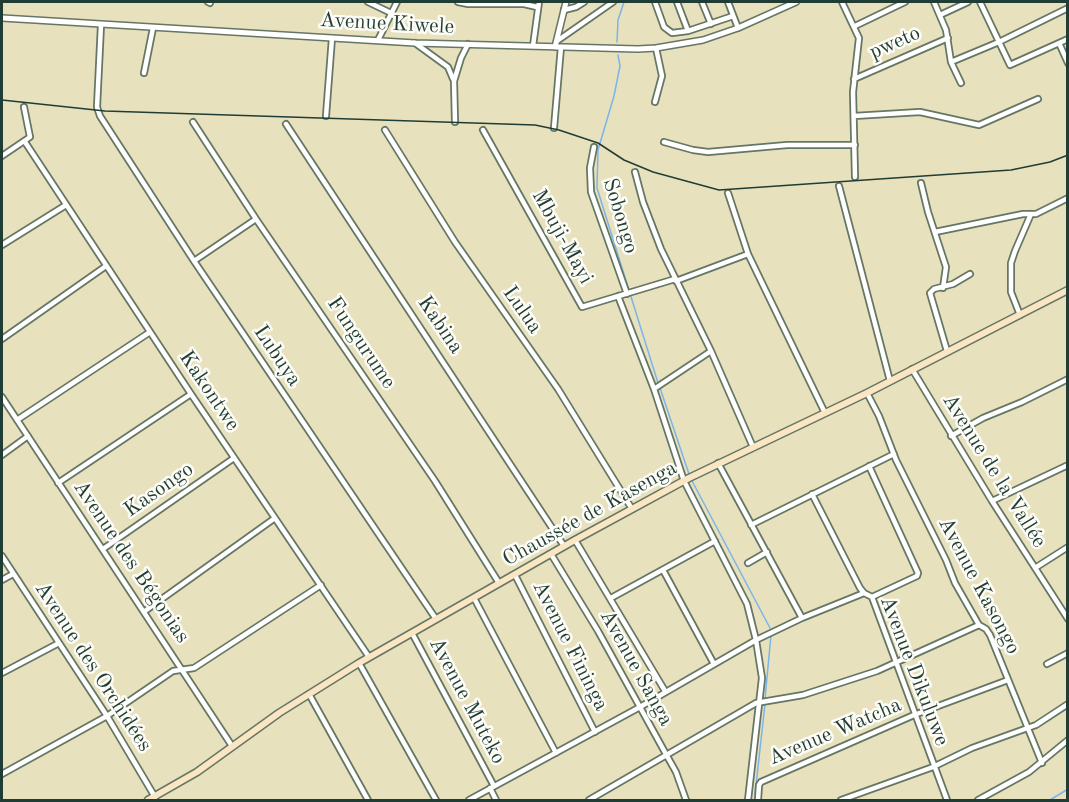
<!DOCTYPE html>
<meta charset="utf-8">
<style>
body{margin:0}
#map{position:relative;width:1069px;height:802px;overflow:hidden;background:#e8e1bd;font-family:"Old Standard TT",serif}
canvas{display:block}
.frame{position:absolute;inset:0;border:3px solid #1f3d34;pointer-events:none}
</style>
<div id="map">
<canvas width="1069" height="802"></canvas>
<div class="frame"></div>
</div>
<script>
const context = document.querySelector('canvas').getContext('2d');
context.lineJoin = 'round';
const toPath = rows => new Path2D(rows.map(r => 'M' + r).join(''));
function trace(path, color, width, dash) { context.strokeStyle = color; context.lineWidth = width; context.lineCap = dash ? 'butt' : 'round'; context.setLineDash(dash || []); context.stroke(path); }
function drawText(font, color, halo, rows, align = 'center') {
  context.font = font + ' "Old Standard TT",serif'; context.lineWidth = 5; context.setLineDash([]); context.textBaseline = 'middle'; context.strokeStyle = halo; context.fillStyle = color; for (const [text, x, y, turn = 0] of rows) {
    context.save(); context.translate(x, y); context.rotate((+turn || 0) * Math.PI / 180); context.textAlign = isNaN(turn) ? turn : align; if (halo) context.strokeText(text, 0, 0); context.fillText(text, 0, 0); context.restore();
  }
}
const stream = toPath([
 [617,42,618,20,624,2],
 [618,55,620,66,614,96,598,150,597,188,658,383],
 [660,388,689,474],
 [691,479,770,628],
 [765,699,771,635],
 [755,794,765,704],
 [1050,800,1068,789]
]);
const minor = toPath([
 [208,2,210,3],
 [368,2,391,13],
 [458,2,468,4,524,4,537,7],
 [655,2,664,27,672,33,688,31,733,16],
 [677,2,688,31],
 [702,2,711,24],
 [728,2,738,28],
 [842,2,859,38,853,92,855,177],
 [934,2,946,30,951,62,961,83],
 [980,2,1010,65,1068,39],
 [564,10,576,7,584,2],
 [940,15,968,2],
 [101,25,97,107,100,116,194,261,436,619],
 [855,26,905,2],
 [378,40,397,2],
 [557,41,613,2],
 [415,43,448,67,453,79],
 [1059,43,1068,63],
 [533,46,539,2],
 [951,62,999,42,1068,8],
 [144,73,153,28],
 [854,79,948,38],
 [655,102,662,76,656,48],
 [326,116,332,38],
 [854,116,920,112,979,125,1038,99],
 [193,122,256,219,435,481,499,583],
 [455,122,454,81,461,58,468,44],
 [286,124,564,546],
 [554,128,561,47],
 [385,130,455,242,558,389,632,509],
 [483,130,582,307,675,279],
 [25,142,191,394,369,657],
 [664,142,693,150,708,152,787,145,855,145],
 [594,147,590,168,591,192,627,294],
 [2,156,30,137,24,107],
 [635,172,643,202,661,249,711,351,753,447],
 [921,183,928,212,946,267,943,288],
 [839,186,890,381],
 [728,193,748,254,825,413],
 [935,232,1023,214,1036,214,1068,198],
 [2,245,66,205],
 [194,261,256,219],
 [676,281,748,254],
 [618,296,654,389,684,481,747,604,756,640,762,678,748,800],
 [1020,315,1011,292,1011,263,1015,251,1031,214],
 [2,339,106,266],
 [947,351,930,293,934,289,953,284,970,274],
 [912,369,992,501,1068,619],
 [654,389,711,351],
 [867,393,879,416,896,460,946,560,955,583,979,625,986,629,990,635,1042,763],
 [2,397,232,746],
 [17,420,150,332],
 [951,436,983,418,1022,402,1068,379],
 [2,455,28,436],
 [718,463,802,618],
 [869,466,918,573,917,576,872,597],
 [58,483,191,394],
 [812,494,860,588,864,593,872,597,947,800],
 [992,501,1068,465],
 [751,525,894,454],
 [575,540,665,691],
 [103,549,234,458],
 [551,554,598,631,667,756,676,772,686,800],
 [2,556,107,716,155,797],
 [748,563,767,552],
 [1035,568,1068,547],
 [663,570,714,664],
 [515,575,595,732],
 [2,580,13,574],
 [474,598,556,753],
 [611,598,715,541],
 [145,611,275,518],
 [412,633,494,786],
 [359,663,436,800],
 [1047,664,1068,653],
 [2,673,59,643],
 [309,694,368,800],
 [2,774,107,716,173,671,194,668,321,585],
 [490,788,496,800],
 [469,800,640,707,756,640,802,618,864,593],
 [589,800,756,703,803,695,877,671,979,625],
 [758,800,759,785,761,782,914,715,1008,680],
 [841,800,933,767,972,748,1036,725,1068,704],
 [978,800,1029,772,1068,740]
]);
const tertiary = toPath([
 [2,18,415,43,638,49,656,48,703,40,738,28,796,2],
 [555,47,566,2]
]);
const secondary = toPath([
 [148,800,197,772,279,713,359,663,575,540,689,478,867,393,1068,290]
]);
const rail = toPath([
 [2,100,105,111,535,125,559,130,598,143,624,160,653,172,719,190,1011,170,1050,162,1068,155]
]);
const streetNames = [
 ["Avenue Kiwele",387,24,3],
 ["pweto",895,43,-24],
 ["Sobongo",620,216,73],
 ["Mbuji-Mayi",562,237,61],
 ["Lulua",522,310,55],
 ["Kabina",440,325,56],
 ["Fungurume",361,343,56],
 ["Lubuya",277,356,56],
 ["Kakontwe",209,391,56],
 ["Avenue de la Vallée",994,471,58],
 ["Kasongo",159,490,-35],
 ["Chaussée de Kasenga",590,514,-29],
 ["Avenue des Bégonias",131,562,56],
 ["Avenue Kasongo",979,586,62],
 ["Avenue Fininga",570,646,63],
 ["Avenue des Orchidées",93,667,57],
 ["Avenue Sanga",636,668,61],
 ["Avenue Dikuluwe",914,671,69],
 ["Avenue Muteko",467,701,62],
 ["Avenue Watcha",835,732,-23]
];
trace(stream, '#7bb4eb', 1.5);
trace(minor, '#657664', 8);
trace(tertiary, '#657664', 8);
trace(secondary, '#657664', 9);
trace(minor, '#fff', 4.5);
trace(tertiary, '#fff', 5);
trace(secondary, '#fbe6c4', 6);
trace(rail, '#1f3d34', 1.5);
drawText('21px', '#1f3d34', '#fdfcf7', streetNames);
</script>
